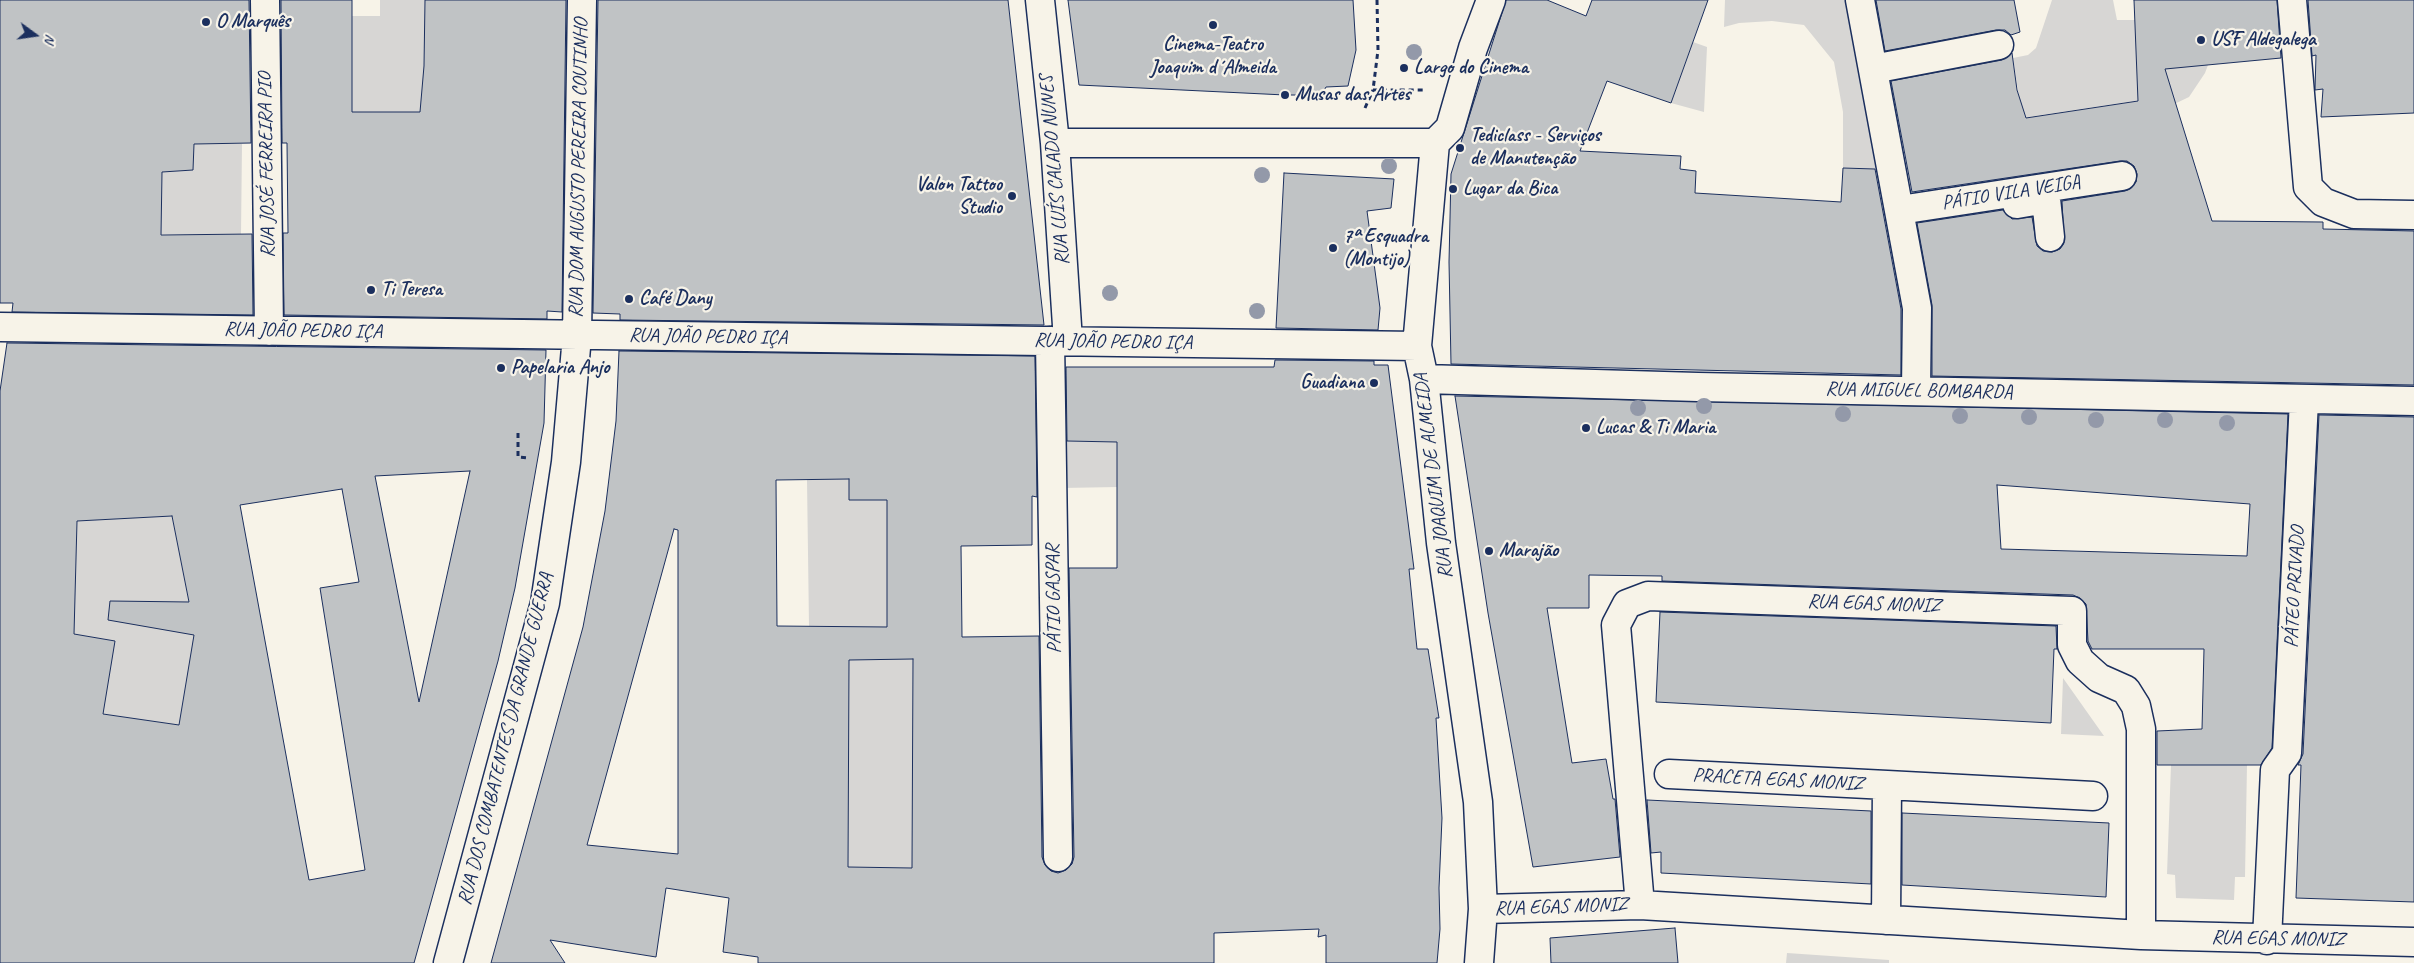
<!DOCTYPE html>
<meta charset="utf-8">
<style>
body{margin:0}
#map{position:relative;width:2414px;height:963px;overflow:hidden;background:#f7f3e8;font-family:Caveat,sans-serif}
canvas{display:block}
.north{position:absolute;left:10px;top:10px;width:50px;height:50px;-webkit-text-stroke:4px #f7f3e8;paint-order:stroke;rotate:104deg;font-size:14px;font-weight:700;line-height:20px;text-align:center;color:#1b2f5e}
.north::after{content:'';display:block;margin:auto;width:18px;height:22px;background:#1b2f5e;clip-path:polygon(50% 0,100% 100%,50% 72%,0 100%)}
</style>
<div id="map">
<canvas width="2414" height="963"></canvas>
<div class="north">N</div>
</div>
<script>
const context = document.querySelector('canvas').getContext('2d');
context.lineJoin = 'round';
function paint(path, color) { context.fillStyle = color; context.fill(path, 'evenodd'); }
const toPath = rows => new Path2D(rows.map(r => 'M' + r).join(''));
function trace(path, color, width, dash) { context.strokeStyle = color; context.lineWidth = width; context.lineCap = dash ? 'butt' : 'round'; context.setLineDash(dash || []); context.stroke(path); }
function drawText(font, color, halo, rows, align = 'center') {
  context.font = font + ' Caveat,sans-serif'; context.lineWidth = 4.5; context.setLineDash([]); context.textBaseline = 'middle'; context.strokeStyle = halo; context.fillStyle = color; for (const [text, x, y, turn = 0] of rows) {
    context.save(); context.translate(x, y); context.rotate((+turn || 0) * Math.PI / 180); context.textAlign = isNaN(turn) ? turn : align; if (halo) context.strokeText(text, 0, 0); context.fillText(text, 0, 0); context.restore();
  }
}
const green = toPath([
 [380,0,425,0,424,112,375,112,374,146,352,145,351,16,380,16],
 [1725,0,1850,0,1880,169,1843,168,1843,112,1834,62,1804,25,1772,21,1739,23,1724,27],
 [2052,0,2113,0,2117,20,2135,20,2208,65,2205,73,2189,97,2168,107,2162,94,2135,101,2022,118,2013,58,2028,55,2036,48],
 [1693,42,1707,47,1704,112,1671,103],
 [194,144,242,144,241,234,161,234,162,172,193,170],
 [1060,441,1155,442,1118,487,1062,488],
 [849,479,849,500,887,500,887,659,913,659,912,868,848,867,849,627,809,626,807,480],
 [172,516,205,685,186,683,179,725,90,712,115,641,34,627,39,596,75,598,77,521],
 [2063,678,2104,736,2061,734],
 [2171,765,2247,765,2245,877,2235,877,2234,900,2176,898,2175,875,2167,874],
 [1787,953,1889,960,1889,963,1786,963]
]);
const building = toPath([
 [0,0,249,0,251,143,194,144,193,170,162,172,161,235,252,234,253,315,12,312,13,303,0,303,0,0],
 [281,0,352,0,352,112,420,112,424,66,425,0,566,0,562,312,547,311,547,319,284,315,283,233,288,233,287,143,282,143,281,0],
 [598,0,1008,0,1044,325,620,320,620,314,593,313,598,0],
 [1068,0,1353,0,1356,50,1348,86,1326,87,1321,95,1285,95,1079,85,1068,0],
 [1506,0,1547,0,1586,16,1592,0,1708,0,1671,103,1607,81,1580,151,1681,156,1680,169,1696,171,1695,193,1841,202,1843,168,1875,169,1901,309,1901,375,1451,364,1449,262,1451,174,1506,0],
 [1876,0,2014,0,2020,32,2011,35,2005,30,1996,30,1885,51,1876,0],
 [2134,0,2277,0,2281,58,2165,69,2212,221,2323,222,2323,229,2414,231,2414,385,1932,376,1932,305,1917,223,2003,210,2012,219,2032,217,2037,246,2043,251,2052,252,2060,249,2064,243,2062,201,2125,191,2131,188,2136,182,2137,174,2134,166,2127,161,2120,161,1912,192,1891,81,2002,60,2012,53,2017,90,2026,118,2138,101,2134,0],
 [2308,0,2414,0,2414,113,2321,117,2323,89,2315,90,2316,55,2312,56,2308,0],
 [1284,173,1394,179,1391,208,1367,211,1380,308,1378,330,1276,328,1284,173],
 [7,343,546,350,544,423,515,588,498,661,414,963,0,963,0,391,7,343],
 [470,471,419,702,375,476,470,471],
 [342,489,359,582,320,588,365,870,309,880,240,505,342,489],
 [172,516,189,602,110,601,108,620,194,635,179,725,103,714,115,641,74,634,77,521,172,516],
 [619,351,1035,356,1037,497,1032,496,1032,545,961,546,962,637,1039,636,1042,857,1045,865,1051,871,1058,873,1066,870,1072,864,1074,857,1069,568,1117,568,1117,442,1067,441,1066,367,1274,367,1275,360,1374,361,1374,365,1388,365,1414,569,1409,569,1417,649,1428,649,1439,718,1436,718,1442,818,1439,888,1440,929,1437,963,1326,963,1326,935,1318,937,1319,929,1214,933,1214,963,758,963,758,957,723,952,729,898,666,888,656,957,550,940,565,963,491,963,583,627,605,511,616,421,619,351],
 [849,479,849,500,887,500,887,627,777,626,776,480,849,479],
 [674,529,678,530,678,854,587,845,674,529],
 [913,659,912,868,848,867,849,660,913,659],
 [1455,396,2288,414,2272,748,2261,765,2157,765,2157,731,2202,729,2204,649,2092,649,2088,641,2086,604,2080,598,2073,595,1662,581,1662,576,1589,575,1589,608,1547,608,1572,763,1606,759,1613,799,1615,799,1620,857,1533,867,1488,613,1455,396],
 [1997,485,2250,504,2247,556,2001,549,1997,485],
 [2319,415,2414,417,2414,902,2296,898,2301,765,2298,765,2303,754,2319,415],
 [1660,612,2056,626,2057,649,2054,649,2051,723,1656,702,1660,612],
 [1647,800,1871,811,1871,884,1661,873,1661,852,1651,853,1647,800],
 [1902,813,2109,823,2106,897,1902,885,1902,813],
 [1675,928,1678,963,1551,963,1550,938,1675,928]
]);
const path = toPath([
 [1377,0,1378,50,1373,90,1424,90],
 [1365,108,1373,90],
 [518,433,518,457,528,458]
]);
const minor = toPath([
 [265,0,269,331],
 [1040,0,1055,143,1068,341],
 [1860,0,1917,308,1916,390],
 [2292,0,2308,187,2323,202,2354,214,2414,215],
 [1873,69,1999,45],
 [1055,143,1435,143],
 [2017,204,2046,199,2050,237],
 [1900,210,2122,176],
 [0,327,1417,346],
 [1050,341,1058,857],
 [1424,379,1698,387,2414,401],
 [1669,774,1887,785],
 [1640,905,1616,625,1627,604,1648,596,2072,611,2072,645,2080,661,2099,678,2126,690,2136,706,2141,729,2141,935],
 [1483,909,1640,905,2141,935,2414,942],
 [1886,920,1887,785,2093,796],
 [2267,940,2275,770,2287,753,2304,400],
 [448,963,545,603,566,462,577,336,582,0],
 [1479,963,1483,909,1478,802,1441,543,1424,379,1417,346,1435,143,1450,128,1473,48,1491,0]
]);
const trees = [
 [1414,52],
 [1389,166],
 [1262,175],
 [1110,293],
 [1257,311],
 [1704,406],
 [1638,408],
 [1843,414],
 [1960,416],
 [2029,417],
 [2096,420],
 [2165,420],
 [2227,423]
];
const markers = [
 [206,22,5,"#1b2f5e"],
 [1213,25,5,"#1b2f5e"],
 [2201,40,5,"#1b2f5e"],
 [1404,68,5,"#1b2f5e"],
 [1285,95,5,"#1b2f5e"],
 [1460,148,5,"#1b2f5e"],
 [1453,189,5,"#1b2f5e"],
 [1012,196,5,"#1b2f5e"],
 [1333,248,5,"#1b2f5e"],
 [371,290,5,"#1b2f5e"],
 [629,299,5,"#1b2f5e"],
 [501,368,5,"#1b2f5e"],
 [1374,383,5,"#1b2f5e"],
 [1586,428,5,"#1b2f5e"],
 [1489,551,5,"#1b2f5e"]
];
const poiNames = [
 ["O Marquês",216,22],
 ["USF Aldegalega",2211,40],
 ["Cinema-Teatro",1213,45,"center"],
 ["Joaquim d´Almeida",1213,68,"center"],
 ["Largo do Cinema",1414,68],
 ["Musas das Artes",1295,95],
 ["Tediclass - Serviços",1470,136],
 ["de Manutenção",1470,159],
 ["Valon Tattoo",1002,185,"right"],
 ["Studio",1002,208,"right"],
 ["Lugar da Bica",1463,189],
 ["7ª Esquadra",1343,237],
 ["(Montijo)",1343,260],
 ["Ti Teresa",381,290],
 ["Café Dany",639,299],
 ["Papelaria Anjo",511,368],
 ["Guadiana",1364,383,"right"],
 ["Lucas & Ti Maria",1596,428],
 ["Marajão",1499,551]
];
const streetNames = [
 ["RUA JOSÉ FERREIRA PIO",267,165,-91],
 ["RUA DOM AUGUSTO PEREIRA COUTINHO",579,168,-89],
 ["RUA LUÍS CALADO NUNES",1055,170,-95],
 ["PÁTIO VILA VEIGA",2011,193,-9],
 ["RUA JOÃO PEDRO IÇA",303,331,1],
 ["RUA JOÃO PEDRO IÇA",708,337,1],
 ["RUA JOÃO PEDRO IÇA",1113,342,1],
 ["RUA MIGUEL BOMBARDA",1919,391,1],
 ["RUA JOAQUIM DE ALMEIDA",1434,476,-97],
 ["PÁTEO PRIVADO",2295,587,-87],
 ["PÁTIO GASPAR",1054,599,-91],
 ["RUA EGAS MONIZ",1874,604,2],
 ["RUA DOS COMBATENTES DA GRANDE GUERRA",506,739,-76],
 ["PRACETA EGAS MONIZ",1778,780,3],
 ["RUA EGAS MONIZ",1561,907,-2],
 ["RUA EGAS MONIZ",2278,939,1]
];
paint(green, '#d7d6d4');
paint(building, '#c0c3c5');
trace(building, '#1b2f5e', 1);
trace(minor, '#1b2f5e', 31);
trace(path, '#1b2f5e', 3, [5, 4]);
trace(minor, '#f7f3e8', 28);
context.fillStyle = '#9399a9';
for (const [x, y] of trees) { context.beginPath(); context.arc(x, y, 8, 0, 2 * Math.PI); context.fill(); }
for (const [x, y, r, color] of markers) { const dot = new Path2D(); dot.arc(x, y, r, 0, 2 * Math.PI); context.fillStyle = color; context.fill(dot); trace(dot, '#f7f3e8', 2); }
drawText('bold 20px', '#1b2f5e', '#f7f3e8', poiNames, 'left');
drawText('20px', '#1b2f5e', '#f7f3e8', streetNames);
</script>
